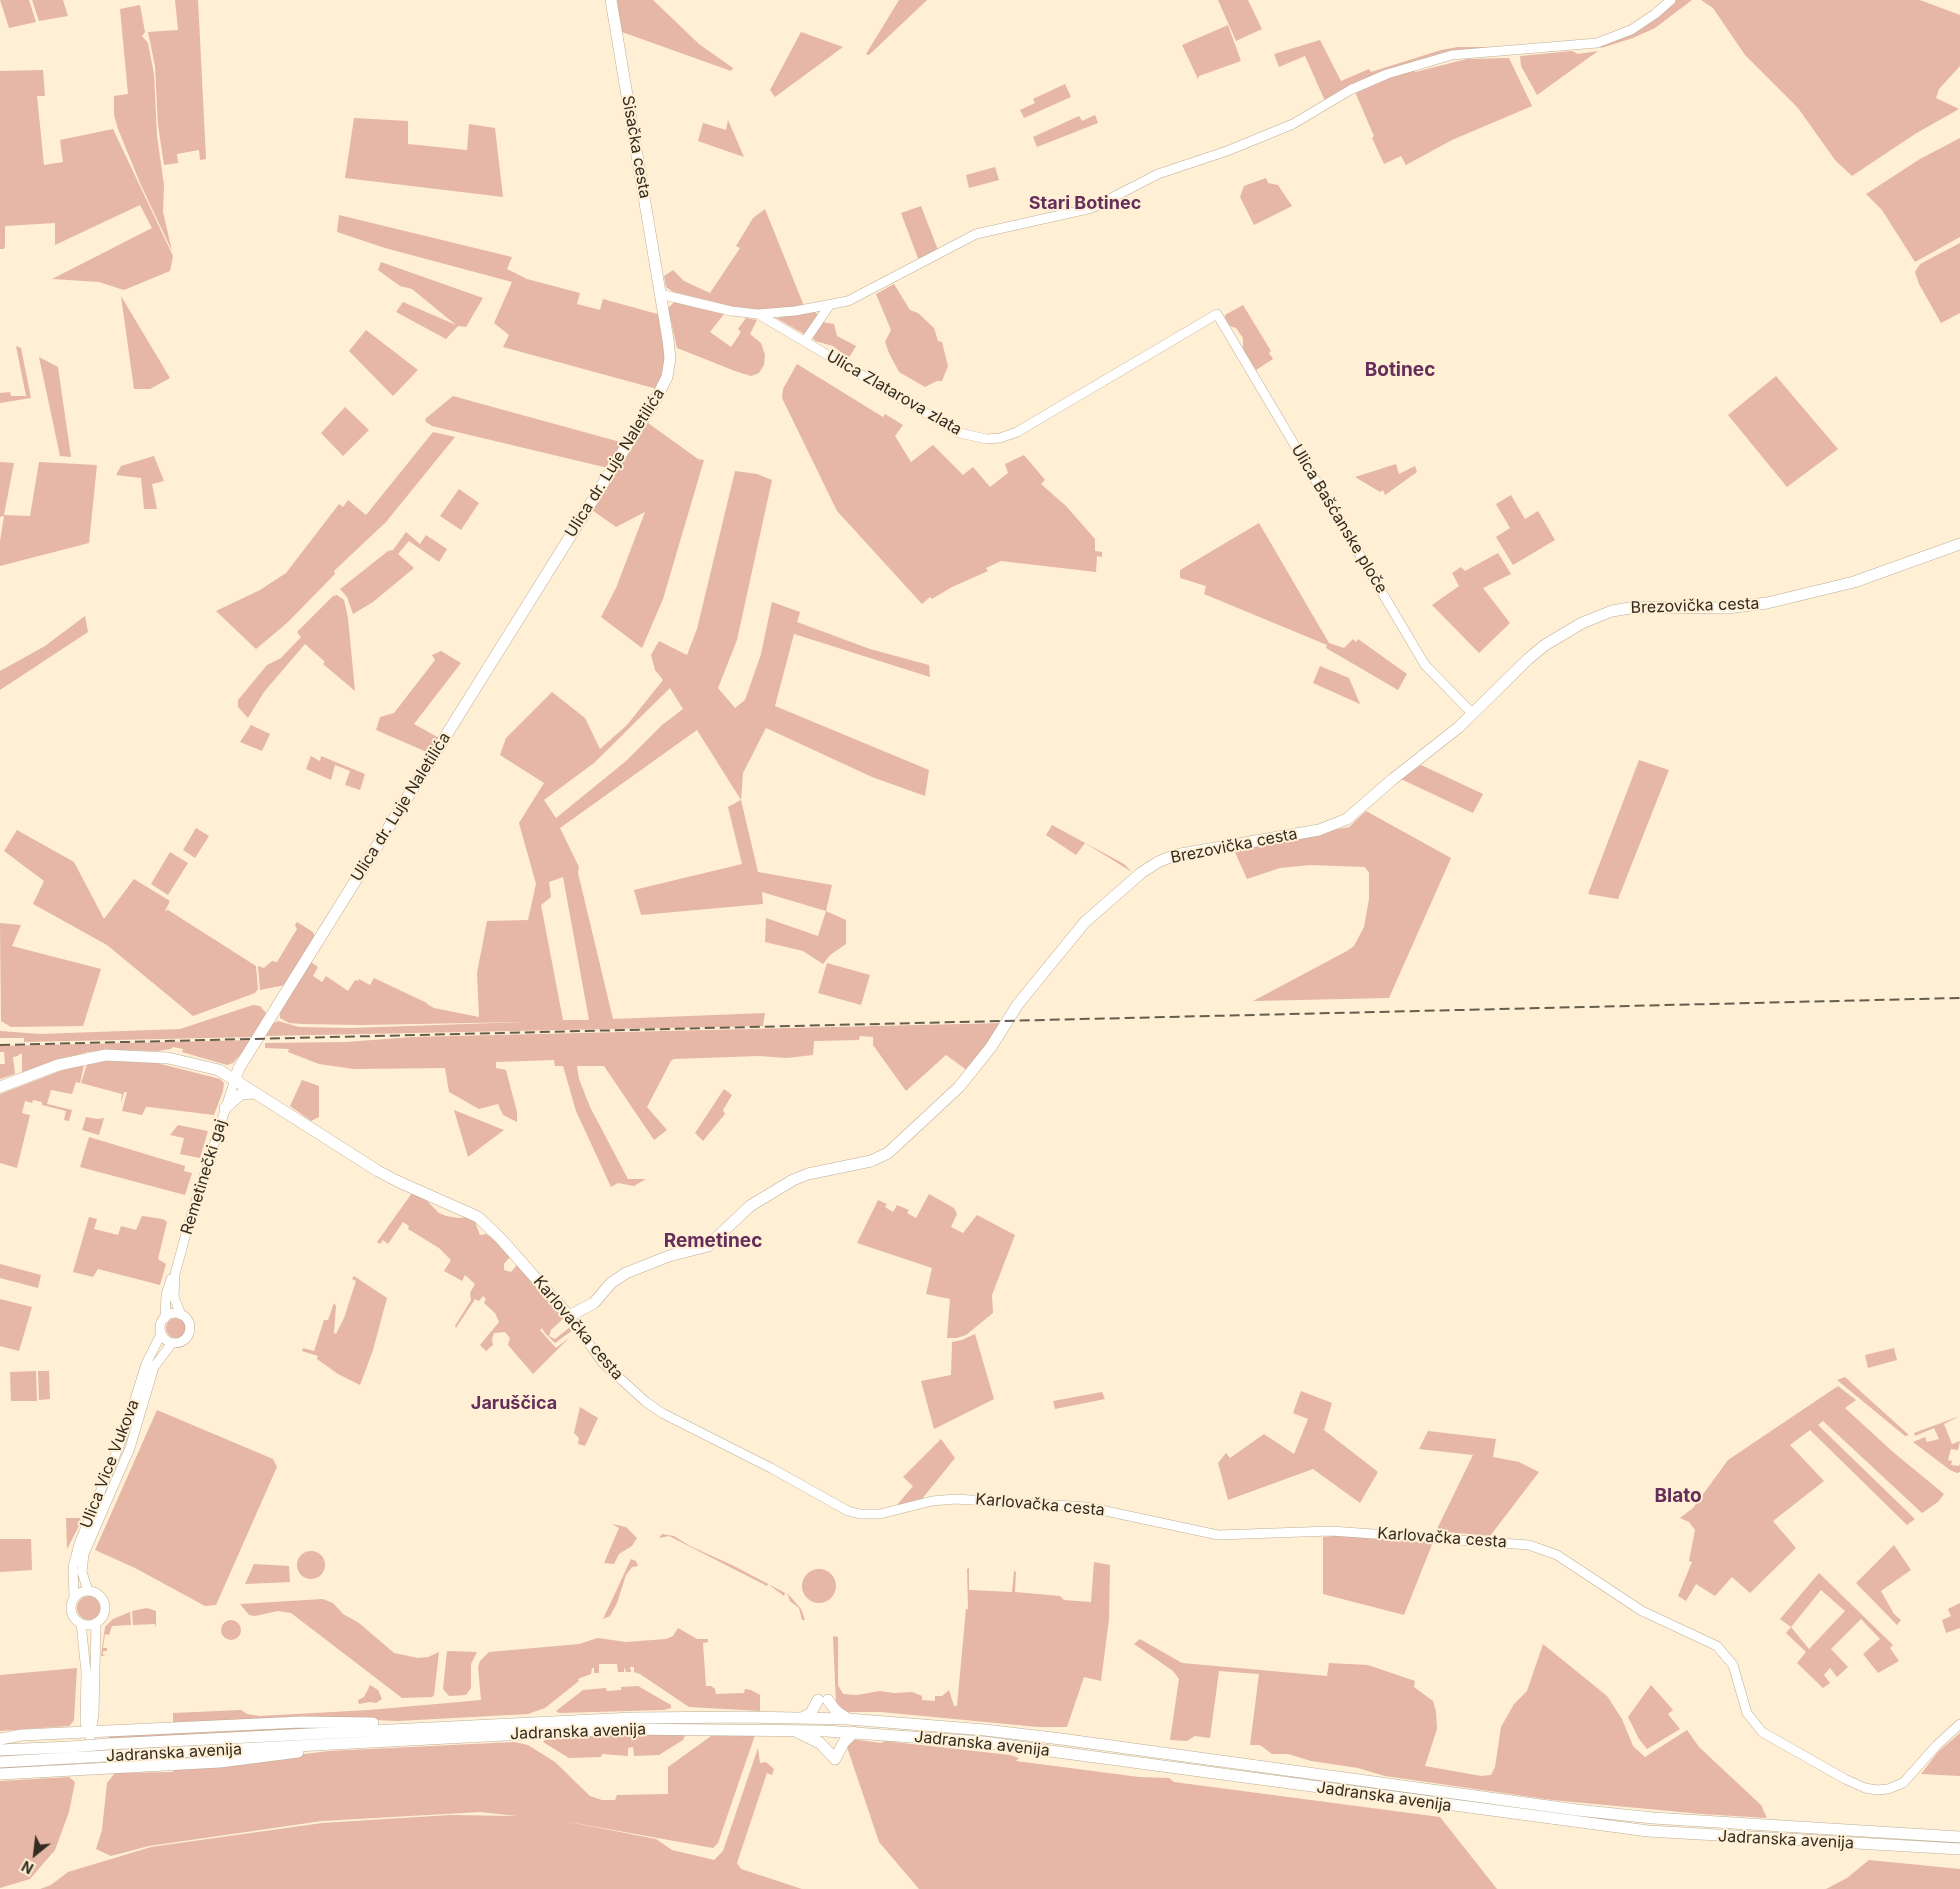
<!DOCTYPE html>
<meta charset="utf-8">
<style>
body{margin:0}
#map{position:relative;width:1960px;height:1889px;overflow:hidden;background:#ffefd4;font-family:Inter,sans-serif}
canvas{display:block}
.north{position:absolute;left:10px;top:1829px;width:50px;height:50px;-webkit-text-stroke:4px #ffefd4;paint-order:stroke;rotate:209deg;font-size:14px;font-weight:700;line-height:20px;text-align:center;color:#312b21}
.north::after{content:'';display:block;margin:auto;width:18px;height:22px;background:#312b21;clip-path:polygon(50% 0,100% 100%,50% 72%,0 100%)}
</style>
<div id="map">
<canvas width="1960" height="1889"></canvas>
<div class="north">N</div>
</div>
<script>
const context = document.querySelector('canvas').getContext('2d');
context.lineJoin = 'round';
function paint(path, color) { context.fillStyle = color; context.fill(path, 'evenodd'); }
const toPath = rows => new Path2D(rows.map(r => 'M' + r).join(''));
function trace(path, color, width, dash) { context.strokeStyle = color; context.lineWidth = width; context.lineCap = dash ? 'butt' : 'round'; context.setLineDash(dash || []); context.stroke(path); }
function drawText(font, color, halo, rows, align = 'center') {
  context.font = font + ' Inter,sans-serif'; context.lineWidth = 4; context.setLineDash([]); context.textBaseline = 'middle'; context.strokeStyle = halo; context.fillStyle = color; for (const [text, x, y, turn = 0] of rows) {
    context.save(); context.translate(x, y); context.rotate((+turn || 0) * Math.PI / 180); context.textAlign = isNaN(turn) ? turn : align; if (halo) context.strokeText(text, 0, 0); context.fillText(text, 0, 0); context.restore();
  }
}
const green = toPath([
 [0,0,29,0,36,22,9,28],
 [32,0,63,0,68,16,39,21],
 [175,0,198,0,206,159,200,160,199,150,177,154,178,163,164,165,158,125,155,66,148,32,178,30],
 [616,0,653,0,699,44,733,68,731,71,622,32],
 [899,0,927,0,869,55,866,54],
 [1218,0,1248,0,1262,29,1236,41],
 [1676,0,1692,0,1655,28,1633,38,1601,48,1600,46,1645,26],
 [1701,0,1920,0,1960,15,1960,66,1939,89,1936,98,1959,109,1915,134,1852,176,1835,160,1798,108,1745,55,1713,8],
 [140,5,145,32,142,36,148,43,154,74,157,136,164,185,163,212,172,251,140,183,118,129,114,115,114,96,128,94,120,9],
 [1228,25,1241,61,1199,76,1198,79,1182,45],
 [801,32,843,47,775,97,770,90],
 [1320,40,1341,81,1369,69,1371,72,1441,50,1458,47,1504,47,1432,56,1412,62,1325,101,1305,56,1279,67,1274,54],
 [1572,51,1578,54,1598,51,1537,95,1521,66,1520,56],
 [1509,58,1532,106,1452,140,1406,165,1401,156,1384,164,1372,138,1374,136,1355,92,1414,68,1415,72,1467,59],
 [43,70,45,96,37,96,44,165,63,162,60,140,113,129,173,256,170,271,124,290,99,282,52,279,152,228,140,205,55,245,55,223,5,226,5,246,4,249,0,249,0,71],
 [1065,84,1071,97,1024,118,1020,110,1035,103,1033,99],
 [1095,115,1098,123,1037,147,1033,137,1079,116,1082,121],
 [354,118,408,121,408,144,467,150,469,124,495,128,503,197,345,178],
 [728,120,744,157,698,141,703,123,726,130],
 [1960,138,1960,237,1915,262,1882,210,1866,194,1920,159],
 [995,167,999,180,969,188,966,175],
 [1266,178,1268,183,1278,185,1292,206,1254,225,1240,197,1244,186],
 [921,206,938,250,919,261,901,213],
 [765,209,804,306,759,310,738,308,673,292,666,287,664,276,673,270,684,281,710,293,740,248,736,246,753,218],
 [339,215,512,257,507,269,527,279,580,293,577,304,600,310,603,299,661,315,665,365,657,389,503,347,509,335,494,323,512,282,385,248,337,232],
 [1960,243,1960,313,1941,323,1919,284,1915,272,1920,264],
 [381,262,483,298,466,327,458,326,446,339,396,312,403,302,456,325,412,289,400,286,378,270],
 [894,284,910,310,918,313,934,328,938,341,942,342,948,366,942,381,937,381,925,387,899,372,889,353,885,342,891,330,876,294],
 [121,296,170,378,150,389,134,389],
 [675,301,724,314,710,332,731,347,741,332,738,329,746,318,757,320,750,334,761,343,765,355,764,365,759,373,751,376,735,371,677,348,668,308],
 [1243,305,1271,351,1269,353,1273,359,1256,370,1243,349,1243,338,1236,328,1230,326,1225,318,1225,315],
 [815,312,818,315,804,334,776,318],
 [822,322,834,324,837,336,856,346,849,358,833,346,815,341,812,337],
 [366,330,418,370,393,396,349,351],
 [16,346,21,348,31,398,0,403,0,393,10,392,11,396,26,396],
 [39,357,58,367,71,457,60,456],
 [797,364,883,417,885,414,903,425,895,436,911,462,933,445,963,475,973,467,990,487,1008,473,1005,464,1024,455,1045,480,1041,484,1066,506,1095,539,1095,551,1102,552,1102,557,1097,556,1096,572,1001,561,986,568,988,571,952,587,932,599,930,597,922,604,837,511,782,398,783,389],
 [1776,376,1838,449,1787,487,1728,415],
 [453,396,500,409,624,443,608,468,432,426,426,422,425,419],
 [345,407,369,430,343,456,321,433],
 [648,423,698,459,704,460,663,599,642,648,601,617,616,588,645,512,616,527,592,510],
 [433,432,455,437,386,522,334,571,335,574,287,623,256,649,216,611,260,590,286,573,339,504,343,507,348,500,366,515],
 [154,456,164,481,152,484,157,509,144,509,141,478,116,475,121,466],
 [0,462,14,463,4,515,30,516,39,462,97,465,89,543,0,566,0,541,4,516,0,517],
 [1396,464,1399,474,1415,466,1417,472,1385,495,1383,490,1380,492,1355,477],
 [735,471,757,474,772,480,737,640,718,688,735,708,745,700,761,654,772,602,800,612,797,622,870,649,929,665,930,677,794,634,775,706,929,770,925,796,872,777,766,728,743,773,741,800,758,872,832,885,826,911,846,920,846,944,830,955,823,964,803,951,765,942,766,918,818,936,826,911,762,892,763,904,641,915,634,890,742,864,728,807,741,800,697,730,560,828,579,867,578,873,613,1019,765,1013,763,1026,265,1036,272,1024,278,1021,299,1027,351,1028,524,1022,361,1025,302,1024,289,1023,280,1018,280,1013,311,962,318,967,313,976,322,982,326,976,348,991,355,980,358,981,359,979,370,985,374,978,427,1003,427,1004,434,1008,479,1017,477,973,487,921,528,920,536,884,519,823,544,783,500,755,506,738,552,692,585,718,600,749,627,725,663,680,655,670,651,655,659,641,687,655,697,629],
 [670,688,683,709,662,725,626,761,556,818,544,800,594,763],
 [563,877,589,1020,563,1020,541,905,551,897,549,882],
 [459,489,479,503,461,530,440,516],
 [1511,495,1525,519,1538,511,1555,540,1513,565,1496,537,1510,528,1496,504],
 [1259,523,1329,643,1344,648,1353,639,1356,642,1358,639,1407,674,1398,690,1326,648,1327,645,1204,594,1206,586,1180,578,1180,570],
 [406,532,420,544,426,535,447,549,439,562,409,541,398,554,414,568,373,602,353,614,347,597,340,589,388,551,393,550],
 [1498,553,1511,574,1483,588,1510,623,1479,653,1432,605,1459,586,1452,573,1461,567,1465,571],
 [337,595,344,600,348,618,355,691,323,664,325,662,305,644,264,692,248,718,238,707,238,700,267,665,281,658,301,637,297,632,333,596],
 [85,616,88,632,0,690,0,671,45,646],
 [441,651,461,663,414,724,439,738,429,753,376,730,380,717,394,713,435,660,432,655],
 [1320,666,1349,678,1360,704,1313,683],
 [251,725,270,734,262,751,240,742],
 [311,756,320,761,321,756,365,774,360,790,345,785,350,771,335,765,331,780,306,769],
 [1639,760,1669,770,1618,899,1588,894],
 [1421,765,1483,794,1473,813,1401,779],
 [1366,811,1451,858,1389,998,1253,1001,1347,951,1354,946,1364,927,1369,899,1369,873,1365,867,1310,865,1280,868,1247,879,1234,850,1171,863,1178,858,1349,827],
 [1052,825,1124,864,1132,872,1085,843,1076,855,1046,835],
 [196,828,209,836,195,858,183,850],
 [17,830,74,862,104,919,134,879,170,901,165,911,168,910,256,966,258,989,255,993,193,1016,107,945,33,904,44,881,4,851],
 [170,852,188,863,168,895,151,884],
 [297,922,313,932,315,937,285,985,260,990,258,966,264,968,272,961,277,962,297,929,295,925],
 [0,923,21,925,12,946,101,969,83,1026,11,1027,1,1021],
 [827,963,870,975,861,1005,818,993],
 [253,1005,260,1006,266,1013,254,1037,24,1042,24,1038,0,1038,0,1031,40,1034,180,1029],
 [1003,1023,968,1071,946,1055,906,1091,873,1045,873,1037,860,1036,859,1040,814,1041,813,1055,786,1058,759,1056,674,1059,671,1061,647,1107,667,1130,654,1140,604,1066,577,1066,579,1079,590,1107,628,1179,646,1179,634,1186,618,1183,611,1187,576,1111,563,1066,555,1066,554,1060,496,1062,496,1068,506,1070,517,1112,517,1122,503,1115,498,1104,479,1109,449,1092,445,1068,354,1069,319,1064,288,1052,289,1049,265,1048,265,1043,346,1042,412,1037],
 [253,1040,233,1063,227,1065,182,1052,183,1049,173,1047,171,1049,157,1051,111,1050,88,1052,22,1072,22,1054,19,1054,18,1056,13,1057,15,1074,0,1079,0,1064,5,1064,4,1052,0,1052,0,1046],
 [104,1061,157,1063,220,1079,224,1083,223,1091,214,1115,149,1107,146,1107,142,1115,122,1111,127,1092,124,1092,121,1104,122,1094,81,1083,87,1064],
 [84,1065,80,1083,76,1082,72,1094,51,1090,47,1104,72,1110,69,1121,64,1120,66,1111,42,1105,42,1102,33,1100,32,1103,25,1101,22,1113,30,1115,17,1168,0,1163,0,1094,68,1068],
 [302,1080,319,1086,319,1117,311,1121,290,1106],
 [724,1089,732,1095,723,1110,725,1114,703,1141,695,1133],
 [454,1110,504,1130,468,1157],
 [86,1117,97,1119,104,1118,99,1135,82,1130],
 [178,1125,208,1131,200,1158,180,1154,184,1138,170,1135],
 [89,1137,185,1166,184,1171,192,1173,185,1195,80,1167],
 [412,1193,423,1197,439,1213,446,1216,458,1218,468,1217,475,1222,480,1235,486,1234,497,1241,510,1257,504,1264,504,1270,511,1272,517,1265,559,1308,553,1315,559,1309,564,1318,551,1330,549,1336,555,1339,570,1327,573,1330,555,1343,544,1332,542,1328,540,1330,556,1348,570,1337,533,1374,508,1345,510,1338,505,1332,494,1333,492,1339,493,1345,486,1351,480,1345,499,1322,495,1313,484,1303,486,1299,483,1296,479,1301,475,1299,456,1328,455,1326,471,1300,470,1293,475,1284,465,1275,462,1281,444,1271,451,1260,439,1248,408,1229,409,1226,403,1222,388,1244,383,1240,380,1244,377,1242],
 [929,1194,954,1208,957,1214,951,1227,963,1233,977,1215,1015,1235,992,1295,993,1313,966,1335,957,1338,947,1338,950,1299,926,1294,932,1268,857,1243,878,1200,887,1204,885,1207,893,1212,897,1205,909,1210,907,1213,916,1218],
 [142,1216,163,1219,167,1222,158,1259,166,1264,160,1285,98,1269,93,1277,73,1272,89,1217,97,1219,94,1229,118,1235,121,1226,136,1230],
 [0,1264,41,1275,38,1288,0,1278],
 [354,1276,387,1298,373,1350,360,1385,338,1374,317,1359,318,1356,302,1351,303,1348,314,1351,324,1320,328,1320,334,1303,336,1306,334,1333,336,1334,344,1318,356,1281,352,1279],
 [0,1299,32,1307,19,1351,0,1346],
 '166 1328a10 10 0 1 1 20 0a10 10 0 1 1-20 0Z',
 [975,1334,994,1399,934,1429,921,1381,951,1375,952,1342,962,1340],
 [1894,1348,1897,1360,1868,1368,1865,1355],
 [36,1371,37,1401,11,1401,10,1372],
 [38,1371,49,1371,50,1399,39,1400],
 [1845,1377,1858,1389,1909,1435,1905,1436,1837,1380],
 [1838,1386,1856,1400,1845,1408,1893,1452,1944,1494,1938,1502,1922,1513,1823,1421,1818,1425,1915,1519,1907,1525,1810,1430,1790,1445,1824,1481,1773,1521,1796,1548,1750,1593,1732,1577,1715,1596,1696,1584,1686,1601,1678,1596,1692,1562,1689,1561,1695,1530,1689,1522,1680,1518,1693,1508,1728,1460],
 [1301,1391,1332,1403,1324,1430,1378,1472,1360,1503,1313,1469,1228,1500,1218,1463,1226,1453,1230,1458,1264,1434,1294,1454,1308,1419,1293,1413],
 [1102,1392,1105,1399,1055,1409,1053,1401],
 [580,1407,598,1418,585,1446,578,1444,579,1438,574,1433],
 [157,1410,273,1459,277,1467,216,1605,205,1606,135,1568,95,1550],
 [1960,1416,1944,1424,1952,1444,1960,1441,1958,1450,1951,1449,1948,1460,1952,1461,1951,1465,1959,1466,1960,1464,1960,1472,1957,1473,1950,1470,1913,1442,1925,1437,1927,1442,1939,1439,1934,1428,1915,1436,1914,1433],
 [1428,1431,1496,1439,1493,1457,1519,1462,1539,1472,1490,1536,1436,1531,1473,1455,1419,1449],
 [941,1439,955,1458,922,1499,897,1505,913,1486,903,1477],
 [66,1518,80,1518,81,1522,67,1549],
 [612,1524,626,1527,637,1538,632,1546,619,1554,614,1564,604,1563,619,1528],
 [662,1534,674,1536,690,1546,734,1566,789,1595,801,1609,805,1620,802,1620,799,1608,790,1601,788,1595,785,1593,784,1596,768,1584,767,1586,669,1536,659,1538],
 [1345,1535,1433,1542,1404,1615,1323,1594,1323,1537],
 [0,1539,31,1539,32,1570,0,1572],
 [1894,1545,1911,1570,1881,1591,1894,1614,1901,1620,1897,1625,1856,1583],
 '297 1565a14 14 0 1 1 28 0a14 14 0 1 1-28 0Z',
 [631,1559,636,1561,638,1566,632,1567,626,1575,617,1603,610,1616,603,1619],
 [1094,1562,1110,1565,1109,1619,1101,1681,1084,1677,1067,1727,1038,1727,881,1712,846,1712,836,1702,833,1636,838,1637,838,1685,843,1694,857,1695,880,1691,894,1693,912,1692,922,1696,922,1700,935,1701,935,1696,942,1696,949,1690,954,1706,957,1706,966,1609,968,1609,967,1569,969,1568,969,1590,1012,1592,1014,1571,1016,1572,1015,1592,1060,1596,1064,1600,1091,1602],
 [254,1564,289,1566,290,1582,245,1584],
 '802 1586a17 17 0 1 1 34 0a17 17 0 1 1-34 0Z',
 [1819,1573,1893,1645,1890,1648,1899,1661,1878,1673,1863,1654,1880,1639,1861,1619,1831,1649,1848,1667,1837,1677,1830,1668,1824,1675,1830,1683,1823,1688,1797,1663,1806,1652,1786,1633,1791,1627,1780,1619],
 [1821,1590,1845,1611,1809,1649,1791,1627],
 '77 1608a12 12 0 1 1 24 0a12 12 0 1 1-24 0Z',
 [323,1599,333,1603,343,1614,359,1623,394,1653,418,1658,428,1657,439,1652,434,1695,432,1697,402,1698,291,1613,278,1611,255,1616,249,1615,240,1604],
 [1960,1603,1960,1628,1946,1633,1942,1620,1951,1616,1948,1609],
 [147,1608,156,1611,156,1628,155,1624,133,1625,132,1611],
 [130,1612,131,1625,112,1626,109,1635,105,1634,103,1648,107,1648,107,1651,103,1651,103,1655,106,1656,101,1656,105,1627,113,1619],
 '221 1630a10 10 0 1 1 20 0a10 10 0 1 1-20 0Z',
 [678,1628,697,1639,708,1639,708,1642,703,1643,706,1686,711,1686,715,1689,716,1694,744,1693,745,1689,751,1690,760,1695,760,1711,689,1707,640,1674,634,1672,634,1667,630,1667,631,1672,626,1672,624,1667,624,1672,618,1672,617,1664,599,1664,599,1673,594,1673,594,1668,592,1668,591,1674,578,1679,579,1681,545,1708,528,1714,398,1721,331,1718,173,1722,173,1713,241,1710,247,1714,260,1716,369,1710,481,1700,478,1667,480,1661,489,1652,579,1644,598,1638,626,1642,666,1639,673,1636],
 [1140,1639,1182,1663,1327,1676,1329,1663,1368,1665,1415,1681,1414,1687,1433,1701,1436,1711,1437,1729,1425,1766,1481,1776,1491,1775,1495,1767,1501,1727,1514,1704,1527,1691,1543,1644,1607,1696,1622,1719,1633,1746,1645,1757,1687,1730,1699,1747,1761,1805,1767,1818,1702,1814,1552,1800,1385,1776,1358,1768,1311,1761,1288,1754,1272,1754,1260,1745,1250,1745,1259,1674,1219,1671,1210,1738,1195,1736,1187,1741,1170,1740,1179,1679,1173,1671,1134,1644],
 [447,1651,477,1652,471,1664,471,1688,466,1695,449,1696,443,1689],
 [77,1668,74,1720,72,1723,69,1726,0,1731,0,1675],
 [370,1685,378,1690,382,1699,376,1703,370,1702,359,1704,358,1700,364,1697],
 [1651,1685,1673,1710,1668,1714,1680,1729,1647,1749,1639,1739,1628,1717],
 [638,1686,671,1705,671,1708,664,1710,559,1713,556,1711,583,1690,606,1688,607,1691,621,1690,621,1687],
 [309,1725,342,1727,108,1741,108,1735],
 [1960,1733,1960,1776,1921,1774,1938,1752],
 [679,1734,685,1736,683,1740,659,1755,634,1756,633,1747,628,1748,628,1756,602,1754,601,1757,569,1758,543,1742,547,1738],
 [755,1735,718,1843,713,1848,558,1820,656,1839,672,1850,714,1860,723,1851,758,1748,760,1763,766,1762,774,1769,772,1775,767,1773,737,1863,741,1869,802,1889,40,1889,51,1885,68,1872,151,1847,322,1823,450,1815,517,1816,480,1812,322,1821,149,1846,111,1856,96,1849,102,1830,107,1783,115,1773,173,1772,173,1769,330,1751,514,1742,528,1745,555,1762,590,1796,602,1800,615,1800,617,1795,668,1794,668,1767,711,1736],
 [851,1739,881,1743,885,1741,1010,1755,1019,1758,1016,1761,1139,1777,1169,1778,1174,1782,1440,1817,1497,1889,919,1889,879,1842,846,1744],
 [69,1777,75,1782,69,1812,55,1850,30,1879,0,1888,0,1781],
 [1869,1860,1960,1869,1960,1889,1826,1889,1847,1878]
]);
const minor = toPath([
 [660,294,731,311,758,314,795,311,848,301,976,234,1092,208,1158,174,1227,151,1293,124,1350,90,1387,74,1452,55,1597,43,1631,30,1655,14,1671,0],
 [758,314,960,433,986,439,1000,438,1017,432,1217,314,1425,665,1473,714],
 [805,341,829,306],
 '160 1328a15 15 0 1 1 30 0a15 15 0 1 1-30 0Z',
 [181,1315,174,1297,175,1274,188,1226,235,1079],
 [569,1316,602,1362,646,1402,662,1413,771,1468,848,1511,860,1514,880,1514,932,1501,955,1499,1087,1507,1218,1535,1331,1531,1529,1545,1557,1555,1642,1611,1717,1646,1733,1665,1747,1713,1762,1732,1845,1779,1865,1788,1877,1790,1888,1789,1903,1783,1937,1745,1960,1724],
 [165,1318,166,1295,171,1279],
 [88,1591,82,1572,84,1554,130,1448,154,1367,172,1343],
 '71 1608a17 17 0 1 1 34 0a17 17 0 1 1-34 0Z',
 [74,1598,73,1567,79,1544,125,1431,146,1364,161,1334],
 [81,1623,86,1672,85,1723,90,1733],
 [90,1737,94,1714,96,1623]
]);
const major = toPath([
 [235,1079,239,1068,283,997,657,397,667,377,670,358,668,340,611,0],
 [0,1087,58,1065,106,1055,168,1058,219,1070,378,1171,399,1182,478,1217,501,1239,569,1316,594,1303,611,1283,626,1273,669,1256,708,1246,750,1206,793,1180,808,1174,871,1161,888,1153,959,1087,991,1047,1018,1004,1085,922,1141,873,1158,862,1175,855,1319,830,1347,819,1393,779,1459,727,1528,659,1545,645,1582,623,1612,611,1636,607,1727,608,1767,603,1854,582,1960,544],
 [225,1108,241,1094,254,1093],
 [828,1700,836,1711,848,1719],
 [802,1718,811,1713,818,1700],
 [797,1732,820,1743,835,1759,844,1742,854,1732],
 [0,1739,22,1735,301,1722,373,1723],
 [108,1744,633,1718,745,1717,848,1719,985,1730,1061,1739,1577,1810,1653,1818,1960,1837],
 [0,1750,70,1747],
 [106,1756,619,1729,826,1731,983,1742,1648,1831,1960,1849],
 [0,1762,70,1758],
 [0,1774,220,1762,298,1752]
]);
const rail = toPath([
 [0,1045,1960,998]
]);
const majorBridge = toPath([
 [70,1747,108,1744],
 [70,1758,106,1756]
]);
const streetNames = [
 ["Sisačka cesta",636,147,80],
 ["Ulica Zlatarova zlata",894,393,30],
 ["Ulica dr. Luje Naletilića",615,463,-58],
 ["Ulica Bašćanske ploče",1339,519,59],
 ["Brezovička cesta",1695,606,-2],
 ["Ulica dr. Luje Naletilića",401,807,-58],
 ["Brezovička cesta",1234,846,-11],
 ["Remetinečki gaj",204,1177,-73],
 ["Karlovačka cesta",578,1328,50],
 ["Ulica Vice Vukova",110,1464,-69],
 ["Karlovačka cesta",1040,1505,5],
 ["Karlovačka cesta",1442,1538,4],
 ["Jadranska avenija",578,1732,-2],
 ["Jadranska avenija",982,1744,6],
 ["Jadranska avenija",174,1753,-3],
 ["Jadranska avenija",1384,1797,8],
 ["Jadranska avenija",1786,1840,3]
];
const neighbourhoodNames = [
 ["Stari Botinec",1085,204],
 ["Jaruščica",514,1404]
];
const quarterNames = [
 ["Botinec",1400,370],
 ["Remetinec",713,1241],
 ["Blato",1678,1496]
];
paint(green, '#e6b6a6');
trace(minor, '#bdae95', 10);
trace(major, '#bdae95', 12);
trace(minor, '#fff', 9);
trace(major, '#fff', 11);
trace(rail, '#655d4e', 2, [10, 5]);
trace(majorBridge, '#bdae95', 12, []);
trace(majorBridge, '#fff', 11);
drawText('16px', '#312b21', '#ffefd4', streetNames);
drawText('bold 18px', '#652d59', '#ffefd4', neighbourhoodNames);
drawText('bold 19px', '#652d59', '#ffefd4', quarterNames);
</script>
